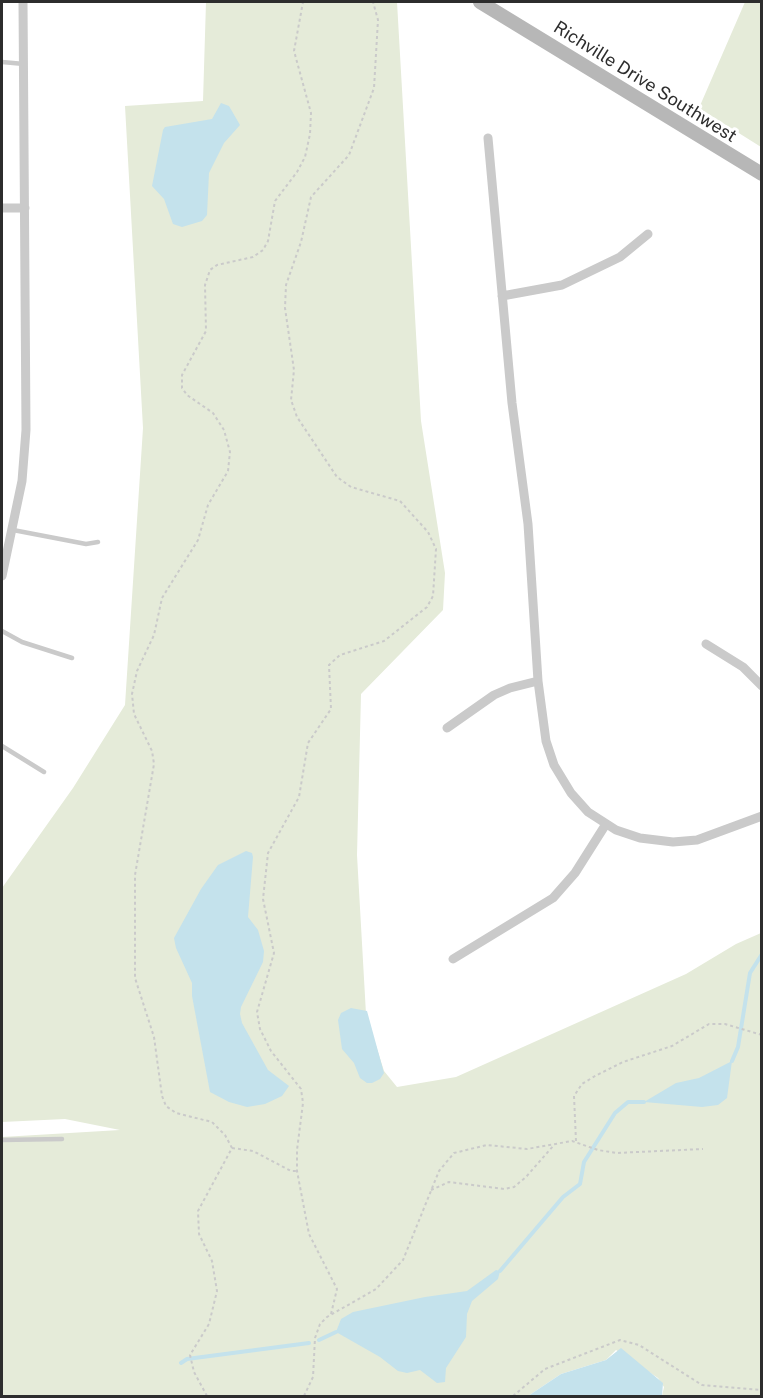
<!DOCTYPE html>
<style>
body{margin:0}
#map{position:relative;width:763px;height:1398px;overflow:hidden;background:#fff;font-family:"Public Sans",sans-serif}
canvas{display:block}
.frame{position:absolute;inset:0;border:3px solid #2d2d2d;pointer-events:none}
</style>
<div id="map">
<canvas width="763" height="1398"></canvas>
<div class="frame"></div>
</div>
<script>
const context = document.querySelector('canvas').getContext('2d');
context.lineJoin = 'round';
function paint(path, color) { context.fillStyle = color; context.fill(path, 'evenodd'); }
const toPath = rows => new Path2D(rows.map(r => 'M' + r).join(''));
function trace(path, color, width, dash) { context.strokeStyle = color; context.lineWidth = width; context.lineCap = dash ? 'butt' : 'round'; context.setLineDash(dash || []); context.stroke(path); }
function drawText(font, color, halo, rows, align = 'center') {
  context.font = font + ' "Public Sans",sans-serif'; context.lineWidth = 6; context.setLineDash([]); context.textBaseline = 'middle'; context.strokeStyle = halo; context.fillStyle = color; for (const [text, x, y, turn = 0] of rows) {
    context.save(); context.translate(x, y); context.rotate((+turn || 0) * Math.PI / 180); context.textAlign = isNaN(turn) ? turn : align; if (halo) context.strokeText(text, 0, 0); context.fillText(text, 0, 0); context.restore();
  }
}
const green = toPath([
 [206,2,397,2,421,421,445,573,443,610,361,694,357,855,366,1014,384,1071,397,1087,456,1077,686,974,736,944,761,933,761,1396,662,1396,664,1387,658,1378,616,1350,606,1360,561,1374,528,1396,2,1396,2,1137,120,1130,65,1119,2,1122,2,888,73,788,125,705,143,428,125,106,203,101],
 [745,2,761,2,761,147,699,108]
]);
const water = toPath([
 [221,103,229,106,240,125,224,143,209,173,207,215,202,221,182,227,173,224,164,199,152,186,163,130,165,127,212,119],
 [246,851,252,853,253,857,248,917,258,930,264,951,263,962,241,1007,240,1014,242,1023,268,1070,289,1086,282,1096,265,1104,247,1107,229,1102,210,1092,192,996,192,983,176,948,174,938,201,889,218,865],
 [351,1008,367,1011,384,1073,380,1079,372,1083,367,1083,360,1078,354,1063,342,1049,338,1020,341,1013],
 [732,1061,727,1098,718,1105,702,1107,644,1102,676,1083,699,1078],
 [496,1270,500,1271,498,1279,472,1301,467,1314,466,1337,446,1368,445,1382,437,1383,420,1370,407,1373,398,1371,380,1357,336,1332,341,1319,353,1312,425,1297,467,1291],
 [621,1348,663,1383,662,1396,528,1396,561,1374,606,1360]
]);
const stream = toPath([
 [732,1061,738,1047,750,973,762,954],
 [500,1271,563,1197,580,1184,584,1162,615,1113,628,1102,644,1102],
 [319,1340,336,1332],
 [181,1363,187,1359,309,1343]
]);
const path = toPath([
 [576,1141,574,1096,582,1084,595,1076,623,1062,672,1046,709,1024,725,1024,762,1035],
 [232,1148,225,1135,212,1122,176,1113,166,1106,162,1096,154,1037,135,978,135,875,154,764,152,751,134,714,132,694,137,671,154,635,162,598,198,540,208,505,228,471,230,452,224,430,213,413,187,395,182,388,182,375,206,331,205,285,210,270,217,265,253,257,263,250,268,241,275,201,297,172,305,157,310,134,311,113,294,51,303,2],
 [232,1148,253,1151,291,1171,297,1171],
 [431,1190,449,1182,504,1189,514,1187,526,1177,554,1145],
 [331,1314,337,1289,309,1234,297,1171,297,1150,303,1103,301,1089,271,1051,260,1029,257,1012,274,953,263,899,268,853,299,797,308,743,331,709,329,665,340,655,384,641,427,607,433,596,436,549,428,532,400,501,351,487,337,477,297,417,291,400,294,370,285,308,286,285,301,242,311,197,349,155,374,88,378,20,373,2],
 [207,1396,194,1372,190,1355,209,1324,217,1291,212,1261,199,1234,198,1211,232,1148],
 [304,1396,313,1377,315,1338,320,1324,327,1317,376,1289,403,1260,439,1171,454,1153,487,1145,527,1149,572,1141,598,1150,616,1153,703,1149],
 [513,1396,545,1369,620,1340,639,1345,702,1385,762,1390]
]);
const service = toPath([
 [2,62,24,64],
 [13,530,86,544,98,542],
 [2,631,22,642,72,658],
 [2,746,44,772],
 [2,1140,62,1139]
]);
const minor = toPath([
 [488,138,512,403,528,524,538,681,546,741,554,765,571,793,588,812,616,830,640,838,673,842,697,840,762,816],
 [2,208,25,208],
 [502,296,562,285,620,257,648,234],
 [2,576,22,481,26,430,23,2],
 [706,644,743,667,762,686],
 [447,728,494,695,510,688,538,681],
 [453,959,553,898,575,873,606,824]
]);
const secondary = toPath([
 [480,2,762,174]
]);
const streetNames = [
 ["Richville Drive Southwest",645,82,32]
];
paint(green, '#e5ebd9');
paint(water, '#c4e2ec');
trace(stream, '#c4e2ec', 4);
trace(path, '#cacaca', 2, [3, 3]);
trace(service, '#cacaca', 4.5);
trace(minor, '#cacaca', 9);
trace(secondary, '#b7b7b7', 14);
drawText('18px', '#2d2d2d', '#fff', streetNames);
</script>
